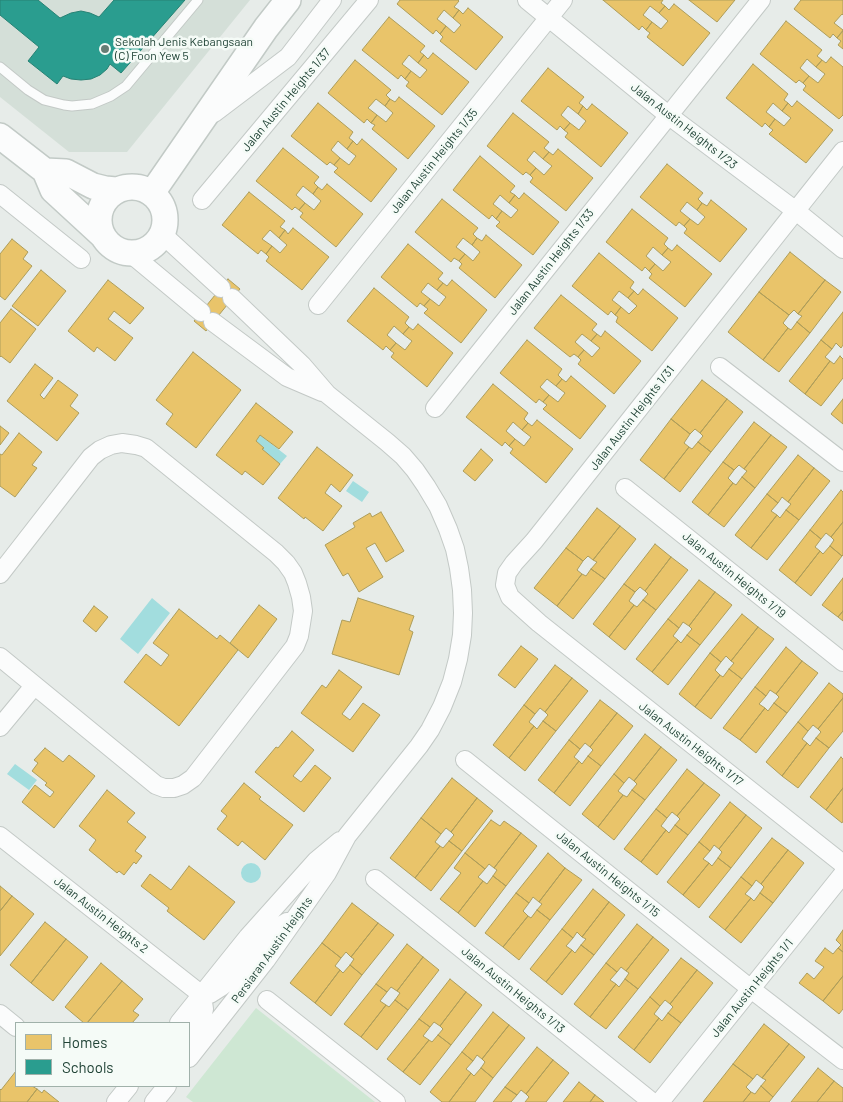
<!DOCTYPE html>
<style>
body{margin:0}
#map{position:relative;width:843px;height:1102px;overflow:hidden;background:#e7ece9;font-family:Barlow,sans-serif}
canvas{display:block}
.legend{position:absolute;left:15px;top:1022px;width:175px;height:65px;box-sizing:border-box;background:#f5fbf7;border:1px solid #a0b1aa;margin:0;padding:6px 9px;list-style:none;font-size:15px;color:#204336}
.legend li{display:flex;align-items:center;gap:10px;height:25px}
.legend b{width:25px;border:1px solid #a0b1aa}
</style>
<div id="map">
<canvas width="843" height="1102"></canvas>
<ul class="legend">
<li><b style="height:14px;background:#e9c46a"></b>Homes</li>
<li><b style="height:14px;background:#2a9d8f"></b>Schools</li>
</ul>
</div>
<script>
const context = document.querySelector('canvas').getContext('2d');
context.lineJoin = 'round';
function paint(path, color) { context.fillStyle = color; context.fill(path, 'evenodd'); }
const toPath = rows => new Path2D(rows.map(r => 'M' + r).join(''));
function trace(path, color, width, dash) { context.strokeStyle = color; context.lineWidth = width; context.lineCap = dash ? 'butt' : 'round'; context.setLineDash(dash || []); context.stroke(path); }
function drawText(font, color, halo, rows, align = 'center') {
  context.font = font + ' Barlow,sans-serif'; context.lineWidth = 5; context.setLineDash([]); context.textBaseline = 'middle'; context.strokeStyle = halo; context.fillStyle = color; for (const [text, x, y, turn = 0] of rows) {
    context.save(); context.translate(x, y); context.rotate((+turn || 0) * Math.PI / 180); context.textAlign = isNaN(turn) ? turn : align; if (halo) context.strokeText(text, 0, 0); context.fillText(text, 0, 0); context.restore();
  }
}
const built = toPath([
 [0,0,250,0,127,152,69,152,0,97]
]);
const green = toPath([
 [256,1008,375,1102,193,1102,186,1097]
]);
const water = toPath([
 [260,435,287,456,280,464,262,449,263,447,256,441],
 [353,481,369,492,362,502,346,491],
 [152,598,170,613,138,654,120,639],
 [15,764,37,780,29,790,7,774],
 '241 873a10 10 0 1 1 20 0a10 10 0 1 1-20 0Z'
]);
const homes = toPath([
 [400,0,458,0,459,1,454,7,459,10,453,18,444,10,437,19,446,26,440,34,436,30,433,34,397,4,400,0],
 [603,0,663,0,661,3,665,6,659,13,650,6,643,15,652,22,646,30,642,26,639,30,603,0],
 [689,0,735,0,717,22,689,0],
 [801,0,843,0,843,15,842,14,834,23,843,30,837,38,833,34,830,38,794,9,801,0],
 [674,4,710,33,683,66,647,37,650,33,646,30,652,22,661,29,668,21,659,13,665,6,669,10,674,4],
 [468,8,503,37,476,70,440,41,443,37,440,34,446,26,454,33,461,25,453,18,459,10,463,14,468,8],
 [389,17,425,46,420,52,424,55,418,63,409,55,402,64,411,71,405,79,401,75,398,79,362,50,389,17],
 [786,21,822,50,817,56,822,60,816,67,807,59,800,68,809,76,803,83,799,80,796,83,760,54,786,21],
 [843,31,843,49,838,45,841,41,837,38,843,31],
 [433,53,469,82,442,115,406,86,409,82,405,79,411,71,420,78,427,70,418,63,424,55,428,59,433,53],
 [831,57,843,67,843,115,839,119,803,90,806,86,803,83,809,76,818,83,825,74,816,67,822,60,826,63,831,57],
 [355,60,391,90,386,95,390,99,385,106,376,99,368,108,377,115,371,123,367,119,364,123,328,93,355,60],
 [753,64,788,94,784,100,788,103,782,111,773,103,766,112,775,119,769,127,765,123,762,127,726,98,753,64],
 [548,68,584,97,579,103,583,106,578,114,568,106,561,115,570,123,564,130,560,126,557,130,521,101,548,68],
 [399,97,435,126,408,159,372,129,375,125,371,123,377,115,386,122,393,113,385,106,390,99,395,102,399,97],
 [797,101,833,130,806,163,769,134,773,130,769,127,775,119,784,126,791,118,782,111,788,103,792,107,797,101],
 [318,103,353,132,349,138,353,141,347,149,338,141,331,150,340,158,334,165,330,162,327,165,291,136,318,103],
 [592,104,628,133,601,167,565,137,568,133,564,130,570,123,579,130,586,121,578,114,583,106,587,110,592,104],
 [513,113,549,142,544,148,549,152,543,159,534,151,527,160,536,168,530,175,526,172,523,175,487,146,513,113],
 [362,139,397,169,371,202,334,172,338,168,334,165,340,158,349,165,356,156,347,149,353,141,357,145,362,139],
 [283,148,319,177,314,183,318,187,313,194,303,186,296,195,305,203,299,210,295,207,292,210,256,181,283,148],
 [558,149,593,178,566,211,530,182,533,178,530,175,536,168,544,175,552,166,543,159,549,152,553,155,558,149],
 [480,156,515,186,510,192,515,195,509,203,500,195,493,204,502,211,496,219,492,215,489,219,453,190,480,156],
 [667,164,703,193,698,199,702,203,697,210,687,202,680,211,690,219,684,226,679,222,676,226,640,197,667,164],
 [327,184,363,214,336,247,300,217,303,213,299,210,305,203,314,210,321,201,313,194,318,187,322,190,327,184],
 [249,192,285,221,280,227,285,230,279,238,270,230,262,239,272,246,266,254,261,250,258,254,222,225,249,192],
 [524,193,559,222,533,255,496,226,500,222,496,219,502,211,511,218,518,210,509,203,515,195,519,199,524,193],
 [442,199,478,228,473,234,477,238,472,245,463,238,456,247,465,254,459,261,454,258,451,262,415,232,442,199],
 [711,200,747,229,720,262,684,233,687,229,684,226,690,219,698,225,705,217,697,210,702,203,707,206,711,200],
 [632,209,668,238,664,244,668,248,662,255,653,247,646,256,655,264,649,271,645,267,642,271,606,242,632,209],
 [293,228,329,257,302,290,266,261,269,257,266,254,272,246,280,253,287,245,279,238,285,230,288,234,293,228],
 [486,235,522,265,495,298,459,268,462,264,459,261,465,254,473,261,480,252,472,245,477,238,482,241,486,235],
 [12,239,28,252,23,259,32,266,5,300,0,296,0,254,12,239],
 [408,244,443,273,438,279,443,283,437,290,428,283,421,292,430,299,424,306,420,303,417,307,381,277,408,244],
 [677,245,712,274,685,307,649,278,652,274,649,271,655,264,663,271,671,262,662,255,668,248,672,251,677,245],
 [790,252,825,280,798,314,794,310,789,315,759,292,790,252],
 [599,253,634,282,630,288,634,291,628,298,619,291,612,300,621,307,615,315,611,311,608,315,572,286,599,253],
 [41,270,66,291,38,326,12,306,41,270],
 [228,279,240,289,206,331,194,321,228,279],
 [108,280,144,308,130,324,114,311,108,319,133,338,115,361,97,347,94,352,68,331,108,280],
 [452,280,487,310,461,343,424,313,428,309,424,306,430,299,439,306,446,297,437,290,443,283,447,286,452,280],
 [825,280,841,292,810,333,797,322,802,316,798,314,825,280],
 [374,288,409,317,405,323,409,327,403,334,394,326,387,335,396,343,390,350,386,346,383,350,347,321,374,288],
 [643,289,678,318,652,351,616,322,618,317,615,315,621,307,629,314,637,306,628,298,634,291,638,295,643,289],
 [759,292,789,315,783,323,788,328,763,360,728,332,759,292],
 [561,295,597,324,592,330,597,334,591,341,582,334,575,342,584,350,578,357,574,354,570,357,534,328,561,295],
 [11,309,36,329,10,363,1,356,0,357,0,323,11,309],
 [843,312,843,345,841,348,836,343,832,349,821,340,843,312],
 [797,322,810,333,779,372,763,360,788,328,791,330,797,322],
 [418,324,453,353,427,387,391,357,394,353,390,350,396,343,405,350,412,341,403,334,409,327,413,330,418,324],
 [605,331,641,361,614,394,578,364,581,360,578,357,584,350,592,357,600,348,591,341,597,334,601,337,605,331],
 [527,340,562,369,558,375,562,379,556,386,547,379,540,387,549,395,543,402,539,399,536,403,500,373,527,340],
 [821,340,832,349,825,357,830,361,805,394,789,381,821,340],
 [193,352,241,390,196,448,166,424,173,414,156,400,193,352],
 [840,356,843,359,843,378,821,406,805,394,830,361,834,364,840,356],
 [35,364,53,378,40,395,44,399,58,380,78,395,70,406,79,413,57,441,7,401,35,364],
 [571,376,606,406,580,439,543,409,547,405,543,402,549,395,558,402,565,393,556,386,562,379,566,382,571,376],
 [702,380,727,399,700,433,695,429,690,434,671,419,702,380],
 [493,384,528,413,524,419,528,423,522,430,513,422,506,431,515,439,509,446,505,442,502,446,466,417,493,384],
 [727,399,743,412,711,452,698,442,703,436,700,433,727,399],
 [843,399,843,424,831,414,843,399],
 [256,403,293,432,279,449,260,435,256,441,264,448,262,449,280,464,263,485,245,471,242,475,216,455,256,403],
 [671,419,690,434,684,443,689,447,664,479,640,460,671,419],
 [537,420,573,449,546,483,510,453,513,449,509,446,515,439,524,446,531,437,522,430,528,423,532,426,537,420],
 [754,422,771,435,744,469,739,465,734,470,723,462,754,422],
 [0,426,9,433,0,445,0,426],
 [19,433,42,452,32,465,37,468,15,497,0,486,0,454,2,455,19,433],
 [771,435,787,447,755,488,742,477,747,471,744,469,771,435],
 [698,442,711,452,680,492,664,479,689,447,692,449,698,442],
 [317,447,353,475,340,492,331,484,325,493,342,506,323,531,305,517,304,519,278,498,317,447],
 [481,449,493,460,475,481,463,471,481,449],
 [798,455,814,468,788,502,782,497,778,503,767,494,798,455],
 [723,462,734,470,728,478,733,483,708,515,692,502,723,462],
 [814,468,830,481,799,520,786,510,791,504,788,502,814,468],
 [742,477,755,488,724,527,708,515,733,483,736,485,742,477],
 [841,490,843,492,843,522,831,537,826,533,821,539,810,530,841,490],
 [767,494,778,503,771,511,777,515,751,548,735,535,767,494],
 [597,508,620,526,593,560,588,556,583,561,566,548,597,508],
 [786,510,799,520,767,560,751,548,777,515,780,518,786,510],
 [381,512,404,551,386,562,375,543,366,548,383,577,359,592,348,573,343,576,325,545,355,527,353,523,370,513,372,517,381,512],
 [843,522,843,555,842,556,830,546,834,540,831,537,843,522],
 [620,526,636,539,605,579,591,569,597,562,593,560,620,526],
 [810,530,821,539,815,547,820,551,795,583,779,570,810,530],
 [655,544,671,557,645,591,640,587,635,592,624,584,655,544],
 [830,546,842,556,811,596,795,583,820,551,823,554,830,546],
 [566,548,583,561,577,570,582,574,557,606,534,588,566,548],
 [671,557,688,570,656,610,643,600,648,594,645,591,671,557],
 [591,569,605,579,573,619,557,606,582,574,586,576,591,569],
 [843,578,843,611,838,617,822,605,843,578],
 [699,580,715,592,689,626,683,622,679,628,668,619,699,580],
 [624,584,635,592,629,601,634,605,609,637,593,624,624,584],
 [715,592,732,605,700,645,687,635,692,629,689,626,715,592],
 [358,598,414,616,409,630,413,632,399,675,332,654,342,620,350,622,358,598],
 [643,600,656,610,625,650,609,637,634,605,637,607,643,600],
 [259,605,277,619,248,658,230,643,259,605],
 [94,606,108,617,96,632,83,621,94,606],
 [179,609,217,639,220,635,238,650,179,726,124,682,146,654,161,666,169,655,153,643,179,609],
 [843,611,843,621,838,617,843,611],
 [742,614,758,627,731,661,726,656,721,662,710,653,742,614],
 [668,619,679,628,673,636,678,640,652,672,636,659,668,619],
 [758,627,774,639,742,679,729,669,734,663,731,661,758,627],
 [687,635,700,645,668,685,652,672,678,640,681,643,687,635],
 [521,646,538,659,515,688,498,675,521,646],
 [786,647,802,661,776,694,770,690,766,696,755,687,786,647],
 [710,653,721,662,715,670,720,675,695,707,679,694,710,653],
 [802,661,818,673,787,713,774,703,779,697,776,694,802,661],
 [555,665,572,678,545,712,540,708,535,714,524,705,555,665],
 [729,669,742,679,711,719,695,707,720,675,723,677,729,669],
 [339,670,362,687,342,714,350,720,363,703,380,715,353,752,301,713,322,685,326,688,339,670],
 [572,678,588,691,556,731,543,721,548,715,545,712,572,678],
 [829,683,843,694,843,698,818,729,813,725,808,731,798,722,829,683],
 [755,687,766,696,759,704,765,708,740,740,723,728,755,687],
 [843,698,843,731,829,748,816,738,821,732,818,729,843,698],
 [600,700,617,713,590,747,585,743,580,749,569,740,600,700],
 [774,703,787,713,756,753,740,740,765,708,768,711,774,703],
 [524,705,535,714,529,722,534,726,509,758,493,745,524,705],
 [617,713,633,726,601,766,588,756,593,750,590,747,617,713],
 [543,721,556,731,525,771,509,758,534,726,537,729,543,721],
 [798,722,808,731,802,739,807,743,782,776,766,762,798,722],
 [292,731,314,750,293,776,301,782,315,765,331,778,304,812,255,772,276,747,278,748,292,731],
 [645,734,661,747,634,781,629,777,624,783,614,774,645,734],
 [816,738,829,748,798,788,782,776,807,743,810,746,816,738],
 [569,740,580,749,574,757,579,761,554,793,538,780,569,740],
 [661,747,677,760,645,800,632,790,637,784,634,781,661,747],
 [45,748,63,762,69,755,95,776,54,828,22,802,35,785,50,797,54,792,45,785,47,783,32,771,38,763,34,760,45,748],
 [588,756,601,766,570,806,554,793,579,761,582,764,588,756],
 [841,757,843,759,843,788,826,810,810,797,841,757],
 [687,769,704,783,677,816,672,812,667,818,656,809,687,769],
 [614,774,624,783,618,791,623,795,598,827,582,814,614,774],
 [452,778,477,798,451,832,446,828,441,834,421,818,452,778],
 [244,783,261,797,259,799,293,825,265,860,242,841,238,846,217,829,227,816,221,811,244,783],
 [704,783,720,795,688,835,675,825,680,819,677,816,704,783],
 [843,788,843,821,842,823,826,810,843,788],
 [107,790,135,813,127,822,146,837,135,851,142,856,136,864,134,862,124,875,119,871,117,873,89,850,96,840,79,826,107,790],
 [632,790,645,800,614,840,598,827,623,795,627,797,632,790],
 [477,798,493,811,462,851,449,841,454,835,451,832,477,798],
 [730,802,746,815,719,849,714,845,710,851,699,842,730,802],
 [656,809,667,818,661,826,666,830,641,862,624,849,656,809],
 [746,815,762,828,731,868,718,858,722,852,719,849,746,815],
 [421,818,441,834,435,842,440,846,415,878,390,858,421,818],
 [491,820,500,826,504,821,521,833,494,868,489,864,485,869,465,853,491,820],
 [675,825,688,835,657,875,641,862,666,830,669,833,675,825],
 [521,833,537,846,506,886,493,876,497,870,494,868,521,833],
 [772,838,788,850,761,884,756,880,752,886,741,877,772,838],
 [449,841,462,851,431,891,415,878,440,846,443,848,449,841],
 [699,842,710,851,703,859,709,863,683,895,667,882,699,842],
 [788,850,804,863,773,903,760,893,764,887,761,884,788,850],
 [465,853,485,869,478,877,483,881,458,913,440,899,461,873,454,868,465,853],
 [548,853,565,868,539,902,533,897,529,903,516,893,548,853],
 [718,858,731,868,699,908,683,895,709,863,712,866,718,858],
 [189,866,235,902,204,940,167,911,169,908,141,886,150,874,171,890,189,866],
 [565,868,582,880,550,920,537,910,542,904,539,902,565,868],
 [493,876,506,886,475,927,458,913,483,881,487,884,493,876],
 [741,877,752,886,745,894,751,898,725,930,709,917,741,877],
 [0,886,12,896,0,911,0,886],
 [593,889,609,902,582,937,577,932,573,938,562,929,593,889],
 [516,893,529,903,523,911,528,916,503,947,485,933,516,893],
 [760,893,773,903,741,943,725,930,751,898,754,901,760,893],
 [12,896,34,914,0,956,0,911,12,896],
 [609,902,625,915,594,955,581,945,586,939,582,937,609,902],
 [352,903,378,923,351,957,346,952,341,958,322,943,352,903],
 [537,910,550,920,519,960,503,947,528,916,531,918,537,910],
 [45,922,66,939,31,983,10,965,45,922],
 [378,923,394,935,362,975,350,965,354,959,351,957,378,923],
 [637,924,653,937,626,971,621,967,617,972,606,963,637,924],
 [562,929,573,938,566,946,572,950,546,982,530,969,562,929],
 [843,930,843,952,838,948,841,945,836,940,843,930],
 [653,937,669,950,638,989,625,979,629,973,626,971,653,937],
 [66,939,88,957,53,1001,31,983,66,939],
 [322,943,341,958,335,966,340,970,315,1003,290,983,322,943],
 [407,944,423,957,397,991,391,987,387,992,376,984,407,944],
 [581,945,594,955,562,995,546,982,572,950,575,953,581,945],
 [825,948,833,954,838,948,843,952,843,976,823,1001,799,983,807,973,814,979,824,967,815,961,825,948],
 [423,957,439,970,408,1010,395,1000,400,993,397,991,423,957],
 [681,958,697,970,670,1004,665,1000,660,1006,650,997,681,958],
 [101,963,122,981,87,1023,84,1023,65,1007,101,963],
 [606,963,617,972,610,980,616,984,590,1017,574,1004,606,963],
 [350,965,362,975,331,1016,315,1003,340,970,343,973,350,965],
 [697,970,713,983,681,1023,668,1013,673,1007,670,1004,697,970],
 [843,976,843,1009,839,1014,823,1001,843,976],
 [450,979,466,992,440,1026,434,1022,430,1027,419,1019,450,979],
 [625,979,638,989,606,1029,590,1017,616,984,619,987,625,979],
 [122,981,143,999,133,1011,139,1015,132,1023,87,1023,122,981],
 [376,984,387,992,380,1001,386,1005,361,1037,344,1024,376,984],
 [466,992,482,1005,451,1045,438,1035,443,1029,440,1026,466,992],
 [650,997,660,1006,654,1014,659,1018,634,1050,618,1037,650,997],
 [395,1000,408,1010,377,1050,361,1037,386,1005,389,1007,395,1000],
 [493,1012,509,1025,482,1059,477,1055,473,1061,462,1052,493,1012],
 [668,1013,681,1023,650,1063,634,1050,659,1018,662,1021,668,1013],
 [419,1019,430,1027,423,1036,429,1040,403,1072,387,1059,419,1019],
 [764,1024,789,1044,762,1078,757,1074,753,1079,733,1064,764,1024],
 [509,1025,525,1038,493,1078,481,1068,485,1062,482,1059,509,1025],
 [438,1035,451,1045,420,1085,403,1072,429,1040,432,1042,438,1035],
 [789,1044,805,1057,773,1097,761,1086,766,1080,762,1078,789,1044],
 [537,1047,553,1060,526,1094,521,1090,517,1095,505,1087,537,1047],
 [462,1052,473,1061,466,1069,471,1073,449,1102,442,1102,430,1092,462,1052],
 [553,1060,569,1073,546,1102,525,1102,529,1097,526,1094,553,1060],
 [733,1064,753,1079,746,1087,751,1092,743,1102,703,1102,733,1064],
 [481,1068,493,1078,475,1102,449,1102,471,1073,474,1076,481,1068],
 [818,1068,834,1081,817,1102,791,1102,818,1068],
 [16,1071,16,1086,32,1086,37,1089,27,1102,0,1102,0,1089,1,1090,16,1071],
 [834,1081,843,1088,843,1102,817,1102,834,1081],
 [579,1082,595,1095,590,1102,563,1102,579,1082],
 [761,1086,773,1097,769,1102,743,1102,751,1092,755,1094,761,1086],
 [505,1087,517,1095,511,1102,493,1102,505,1087],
 [37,1089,42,1093,44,1090,59,1102,27,1102,37,1089],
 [595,1095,604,1102,590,1102,595,1095]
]);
const schools = toPath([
 [0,0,38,0,60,18,71,13,81,11,90,13,99,17,114,0,185,0,121,73,110,64,107,69,100,75,91,79,81,80,71,79,63,76,57,84,28,61,39,47,0,15,0,0]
]);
const lane = toPath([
 [0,67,28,90,44,100,64,105,72,106,92,104,111,96,126,86,198,0]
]);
const street = toPath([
 [527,0,668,115,796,211,843,249],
 [214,113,288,57,332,0],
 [843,151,534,541,514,563,507,573,505,585,510,597,539,623,843,864],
 [0,194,81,259],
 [202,200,369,0],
 [162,234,221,288],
 [130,253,201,312],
 [318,305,563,0],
 [213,322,287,377,322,392],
 [720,367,843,462],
 [435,408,761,0],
 [625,488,843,662],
 [0,574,91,457,100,450,111,445,122,443,136,445,146,448,276,553,286,563,293,573,297,583,301,597,303,611,299,636,295,646,193,778,183,785,174,788,164,788,156,785,0,657],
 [0,727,34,686],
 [465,760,751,989,843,1060],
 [0,836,202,995],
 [375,879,652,1102],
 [210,994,221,987,231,979,246,962,263,940,277,928,287,922],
 [267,1000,396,1102],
 [0,1014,16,1027],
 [179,1023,248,937,316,861,340,841],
 [189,1042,201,1021,204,1009,202,995],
 [189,1058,266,960,327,873,347,836,419,746,430,730,442,707,452,682,458,659,462,635,463,613,462,590,459,568,455,549,448,529,438,506,426,486,415,470,403,456,387,442,327,394,302,365,232,298],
 [116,1102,129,1086],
 [154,1102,167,1086],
 [660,1102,843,874]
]);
const secondary = toPath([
 [0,136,45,171,53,190,103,236],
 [45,171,66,172,93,186,105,189,116,190],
 '99 220a33 33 0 1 1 66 0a33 33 0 1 1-66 0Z',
 [152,193,266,28,288,0]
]);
const markers = [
 [105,49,5,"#667e75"]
];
const poiNames = [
 ["Sekolah Jenis Kebangsaan",115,42],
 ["(C) Foon Yew 5",115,56]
];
const streetNames = [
 ["Jalan Austin Heights 1/37",286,100,-50],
 ["Jalan Austin Heights 1/23",684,126,38],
 ["Jalan Austin Heights 1/35",434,161,-51],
 ["Jalan Austin Heights 1/33",551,262,-52],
 ["Jalan Austin Heights 1/31",632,418,-52],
 ["Jalan Austin Heights 1/19",734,575,39],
 ["Jalan Austin Heights 1/17",691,744,38],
 ["Jalan Austin Heights 1/15",608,874,39],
 ["Jalan Austin Heights 2",101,915,38],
 ["Persiaran Austin Heights",272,950,-54],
 ["Jalan Austin Heights 1/1",752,988,-51],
 ["Jalan Austin Heights 1/13",513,990,39]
];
paint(built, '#d4dfd8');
paint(green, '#cee7d3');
paint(water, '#a2ddde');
paint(homes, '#e9c46a');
trace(homes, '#ad9d5a', 1);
paint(schools, '#2a9d8f');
trace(schools, '#278274', 1);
trace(lane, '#c3c9c6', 11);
trace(street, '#c3c9c6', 20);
trace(secondary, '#c2cac6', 28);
trace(lane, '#fbfcfc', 9);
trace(street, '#fbfcfc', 18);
trace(secondary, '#fbfcfc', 25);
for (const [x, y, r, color] of markers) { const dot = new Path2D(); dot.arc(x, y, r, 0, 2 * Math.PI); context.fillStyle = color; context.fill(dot); trace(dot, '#f5fbf7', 2); }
drawText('12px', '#204336', '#f5fbf7', poiNames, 'left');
drawText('12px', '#204336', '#f5fbf7', streetNames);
</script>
